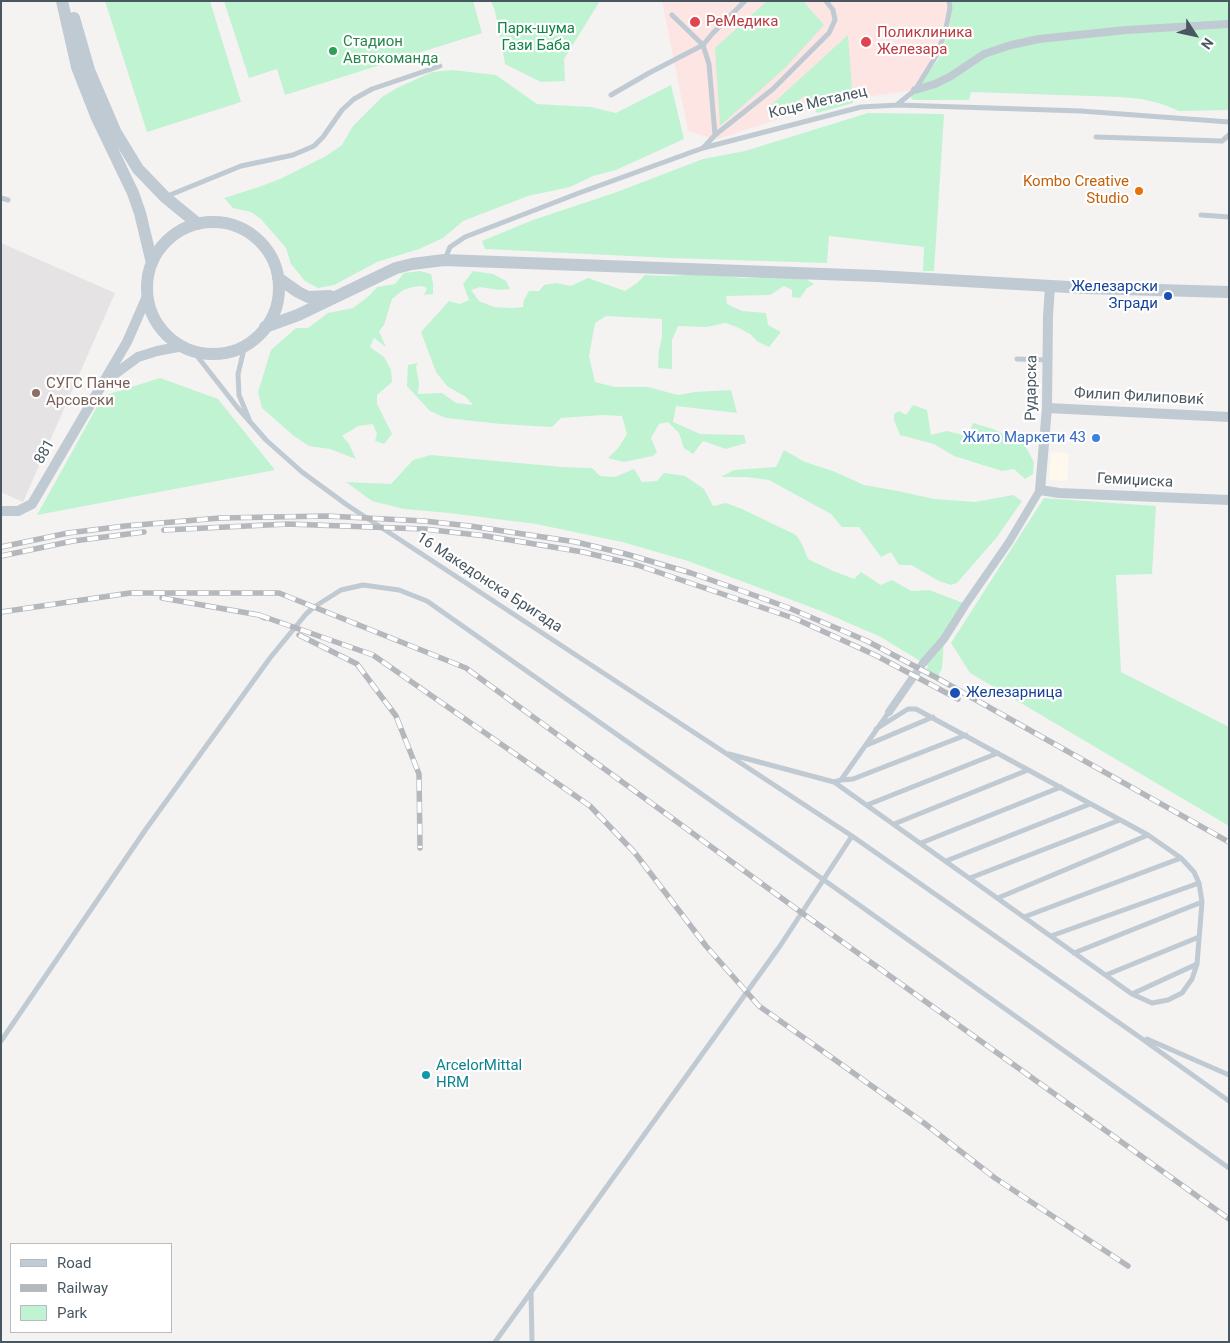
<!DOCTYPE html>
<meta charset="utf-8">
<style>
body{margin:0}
#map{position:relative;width:1230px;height:1343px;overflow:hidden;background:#f5f2f2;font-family:Roboto,sans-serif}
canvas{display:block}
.frame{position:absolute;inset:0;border:2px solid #495761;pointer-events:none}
.legend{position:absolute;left:10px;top:1243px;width:162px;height:90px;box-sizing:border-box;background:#fff;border:1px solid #b6bcc0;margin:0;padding:6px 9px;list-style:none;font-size:15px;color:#495761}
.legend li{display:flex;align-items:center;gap:10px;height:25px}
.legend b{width:25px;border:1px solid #b6bcc0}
.north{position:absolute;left:1170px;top:10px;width:50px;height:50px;-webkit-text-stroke:4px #fff;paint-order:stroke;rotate:125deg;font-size:14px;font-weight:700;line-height:20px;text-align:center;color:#495761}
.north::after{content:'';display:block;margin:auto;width:18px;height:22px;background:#495761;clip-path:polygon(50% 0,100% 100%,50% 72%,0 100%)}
</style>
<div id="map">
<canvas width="1230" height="1343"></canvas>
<div class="frame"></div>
<ul class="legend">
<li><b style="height:6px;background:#c0cad2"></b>Road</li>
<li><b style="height:6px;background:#b4b8bd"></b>Railway</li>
<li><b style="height:14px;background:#c0f3d1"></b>Park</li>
</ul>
<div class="north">N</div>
</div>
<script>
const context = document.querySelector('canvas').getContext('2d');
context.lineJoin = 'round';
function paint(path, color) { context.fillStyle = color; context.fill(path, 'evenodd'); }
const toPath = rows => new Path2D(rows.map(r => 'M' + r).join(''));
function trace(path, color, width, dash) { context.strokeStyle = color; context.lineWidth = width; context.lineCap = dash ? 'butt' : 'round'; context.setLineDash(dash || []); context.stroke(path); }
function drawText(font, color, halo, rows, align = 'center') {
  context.font = font + ' Roboto,sans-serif'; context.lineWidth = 4.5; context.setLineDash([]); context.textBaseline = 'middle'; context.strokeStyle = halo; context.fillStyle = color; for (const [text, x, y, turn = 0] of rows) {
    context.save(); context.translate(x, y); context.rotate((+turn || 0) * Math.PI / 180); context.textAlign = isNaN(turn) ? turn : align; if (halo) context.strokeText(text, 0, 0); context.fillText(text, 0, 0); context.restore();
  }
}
const commercial = toPath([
 [1051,452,1069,453,1067,481,1049,480]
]);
const education = toPath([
 [1,243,115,293,23,502,1,492]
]);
const medical = toPath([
 [662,1,950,1,948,32,915,90,845,100,772,121,715,140,688,131]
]);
const green = toPath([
 [105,1,210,1,241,102,147,132],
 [224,1,473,1,482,33,285,95,277,69,249,78],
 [491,1,600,1,564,59,565,81,541,82,505,64,495,11],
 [767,1,803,1,824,25,785,68,720,126,715,48],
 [951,1,1229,1,1229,110,1179,111,1162,104,1142,99,1120,97,971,92,969,100,913,100,911,98,912,94,939,58,949,31,952,7],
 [848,35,853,103,817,113,806,95,777,116,769,107],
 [452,70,496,75,537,104,591,107,616,113,671,85,684,139,616,170,593,176,570,187,528,196,463,221,443,238,419,249,377,262,334,285,318,288,305,281,291,264,286,248,261,219,251,212,233,208,224,198,256,188,280,179,326,156,342,145,353,126,382,97,397,88,432,72],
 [868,113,944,114,934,271,923,271,924,247,829,236,827,263,670,258,485,249,482,241,533,220,617,192,703,159,745,151],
 [420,271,431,274,433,283,433,294,424,295,427,288,422,286,413,287,403,290,392,299,384,325,379,331,386,347,374,338,370,347,384,357,391,370,392,382,377,395,377,404,392,434,384,444,375,441,377,434,373,424,358,426,342,436,349,444,356,459,330,449,309,446,294,436,262,408,258,392,271,350,296,328,308,328,328,313,353,308,369,296,377,287,395,284,404,273],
 [473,271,493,274,506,281,510,289,499,290,480,287,471,290,479,301,494,307,512,308,523,307,524,300,529,291,539,291,544,285,556,283,571,286,588,278,625,291,637,283,645,275,668,276,705,274,743,278,779,276,804,278,814,284,807,288,800,298,792,297,792,290,784,286,770,295,726,296,727,304,742,311,766,313,768,325,781,332,769,347,758,342,750,334,737,327,725,323,707,327,678,326,672,340,672,369,658,368,659,350,662,337,662,319,606,316,595,323,589,356,595,382,615,387,648,387,678,395,695,392,731,390,737,413,676,406,673,422,700,434,744,435,746,443,726,449,703,441,693,454,684,448,679,433,668,422,659,424,651,438,657,452,653,456,624,462,608,458,619,447,627,434,622,416,603,415,561,418,552,427,501,424,446,418,430,411,407,386,408,365,418,363,416,367,419,383,418,394,442,393,456,403,473,405,466,397,447,386,436,372,421,332,449,301,460,304,469,300,463,284],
 [160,378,218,399,275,470,37,515,103,396],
 [913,405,927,410,931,435,947,431,959,434,974,441,970,432,973,423,993,429,1024,444,1034,462,1033,474,1025,479,1014,469,1002,471,954,456,934,444,900,435,894,420,894,414,899,411,906,415],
 [784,450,805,462,833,471,864,485,898,491,934,499,975,502,1013,495,1022,501,997,537,957,583,951,585,939,581,911,565,899,565,891,552,881,557,859,527,842,527,831,514,769,480,747,477,721,477,734,470,776,467],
 [431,455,562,467,592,468,600,476,615,477,634,469,642,482,657,481,664,473,685,476,704,489,713,506,726,503,742,509,796,535,802,544,808,559,833,571,854,579,861,572,881,585,892,580,911,591,929,590,966,604,944,639,942,668,937,678,925,672,928,666,881,637,821,611,688,561,622,542,536,524,449,513,404,509,372,501,346,482,391,484,413,460],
 [1044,498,1156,506,1152,574,1116,575,1121,672,1229,727,1229,826,970,673,951,643]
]);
const service = toPath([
 [611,95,649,73,703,45,672,15],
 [898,104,915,90,936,56,945,33,950,8,949,1],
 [715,135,709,64,703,45,713,33,745,1],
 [1096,137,1222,141,1229,135],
 [703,148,715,135,773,89,829,33,835,20,833,10,826,1],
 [165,197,241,166,293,155,314,146,323,137,342,110,354,99,372,89,440,66],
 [1,198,8,200],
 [1201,215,1229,217],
 [445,259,450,247,465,237,579,193,703,148,861,107,898,105,1081,111,1229,122],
 [245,345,238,374,239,395,249,419],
 [194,352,237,407,266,440,302,472,347,505,852,836,1138,1036,1229,1101],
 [1017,359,1047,360],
 [867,745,933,717],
 [729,754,834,782,841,780,889,712],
 [841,780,853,779,966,735],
 [834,782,1132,994,1152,1003,1168,1000,1182,993,1192,979,1197,964,1202,902,1199,883,1194,872,1181,858,1148,835,916,709,908,709,876,729],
 [867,805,998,753],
 [894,824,1028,770],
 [921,843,1061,787],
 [946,861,1090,804],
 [970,878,1120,820],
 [998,898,1148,835],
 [1024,917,1181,858],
 [1051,936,1199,883],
 [1074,953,1202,902],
 [1106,975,1199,937],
 [1132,994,1197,964],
 [1147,1039,1229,1075],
 [1,1041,146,829,270,658,306,614,314,607,341,590,363,585,399,590,427,601,824,880,1229,1168],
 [531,1291,532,1342],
 [495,1342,780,946,852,836]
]);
const pedestrian = toPath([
 [915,90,935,84,951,76,984,54,1011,45,1039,39,1126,30,1229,24],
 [889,712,923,663,944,639,966,604,1009,542,1040,490]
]);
const minor = toPath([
 [1050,286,1048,316,1047,408,1040,490,1059,493,1229,500],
 [108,379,138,357,157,351,183,346],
 [1047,408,1229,417],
 [1,511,18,511,32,504,127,342,148,294]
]);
const tertiary = toPath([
 [62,1,77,67,97,118,133,193,140,213,152,263],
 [74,18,89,70,116,133,138,169,165,197,198,224],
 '147 288a66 66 0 1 1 132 0a66 66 0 1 1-132 0Z',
 [278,278,298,292,308,297,330,296],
 [265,327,298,315,396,268,412,264,444,260,877,276,1086,288,1229,292]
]);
const rail = toPath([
 [164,530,288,524,424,529,486,536,583,552,637,565,796,619,875,655,958,699],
 [1,547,68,533,125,526,220,518,327,516,424,521,470,526,576,542,626,554,691,573,745,592,789,608,867,641,937,678,1229,842],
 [1,556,73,541,144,532],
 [162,598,259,615,265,618],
 [1,612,130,593,279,593,466,668,802,913,1229,1219],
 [259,615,373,655,590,806,635,853,706,946,759,1006,924,1123,995,1178,1128,1266],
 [299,635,357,664,396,716,419,774,420,848]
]);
const markers = [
 [695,22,6,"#e0444e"],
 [866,42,6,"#e0444e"],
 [333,51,5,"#2e9e5b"],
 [1139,191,5,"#e8710a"],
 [1168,296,5,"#1a4fb4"],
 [36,393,5,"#8d6e63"],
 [1096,438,5,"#3f7fe0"],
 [955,693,6,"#1a4fb4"],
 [426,1075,5,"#0f9aa8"]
];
const healthNames = [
 ["РеМедика",706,22],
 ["Поликлиника",877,33],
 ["Железара",877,50]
];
const parkNames = [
 ["Парк-шума",536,29],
 ["Гази Баба",536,46]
];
const leisureNames = [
 ["Стадион",343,42],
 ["Автокоманда",343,59]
];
const streetNames = [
 ["Коце Металец",818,103,-13],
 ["Рударска",1032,388,-89],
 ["Филип Филиповиќ",1139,397,3],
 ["881",45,452,-60],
 ["Гемиџиска",1135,481,3],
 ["16 Македонска Бригада",489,583,33]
];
const foodNames = [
 ["Kombo Creative",1129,182],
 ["Studio",1129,199]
];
const transitNames = [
 ["Железарски",1158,287],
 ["Згради",1158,304],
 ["Железарница",966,693,"left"]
];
const educationNames = [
 ["СУГС Панче",46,384],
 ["Арсовски",46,401]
];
const shopNames = [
 ["Жито Маркети 43",1086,438]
];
const cultureNames = [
 ["ArcelorMittal",436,1066],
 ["HRM",436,1083]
];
paint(commercial, '#fef8ed');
paint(education, '#e6e3e4');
paint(medical, '#fde5e4');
paint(green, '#c0f3d1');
trace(service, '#c0cad2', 5);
trace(pedestrian, '#c0cad2', 8);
trace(minor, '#c0cad2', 10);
trace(tertiary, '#c0cad2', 12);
trace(rail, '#b4b8bd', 5.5);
trace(rail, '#fff', 4, [11]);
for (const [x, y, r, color] of markers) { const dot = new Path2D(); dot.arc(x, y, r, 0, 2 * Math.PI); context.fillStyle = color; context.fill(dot); trace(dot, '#fff', 2); }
drawText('15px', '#be3a42', '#fff', healthNames, 'left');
drawText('15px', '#128445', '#fff', parkNames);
drawText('15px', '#27864d', '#fff', leisureNames, 'left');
drawText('15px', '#495761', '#fff', streetNames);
drawText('15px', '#c56008', '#fff', foodNames, 'right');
drawText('15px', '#164399', '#fff', transitNames, 'right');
drawText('15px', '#785e54', '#fff', educationNames, 'left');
drawText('15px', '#366cbe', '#fff', shopNames, 'right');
drawText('15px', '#0d838f', '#fff', cultureNames, 'left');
</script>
